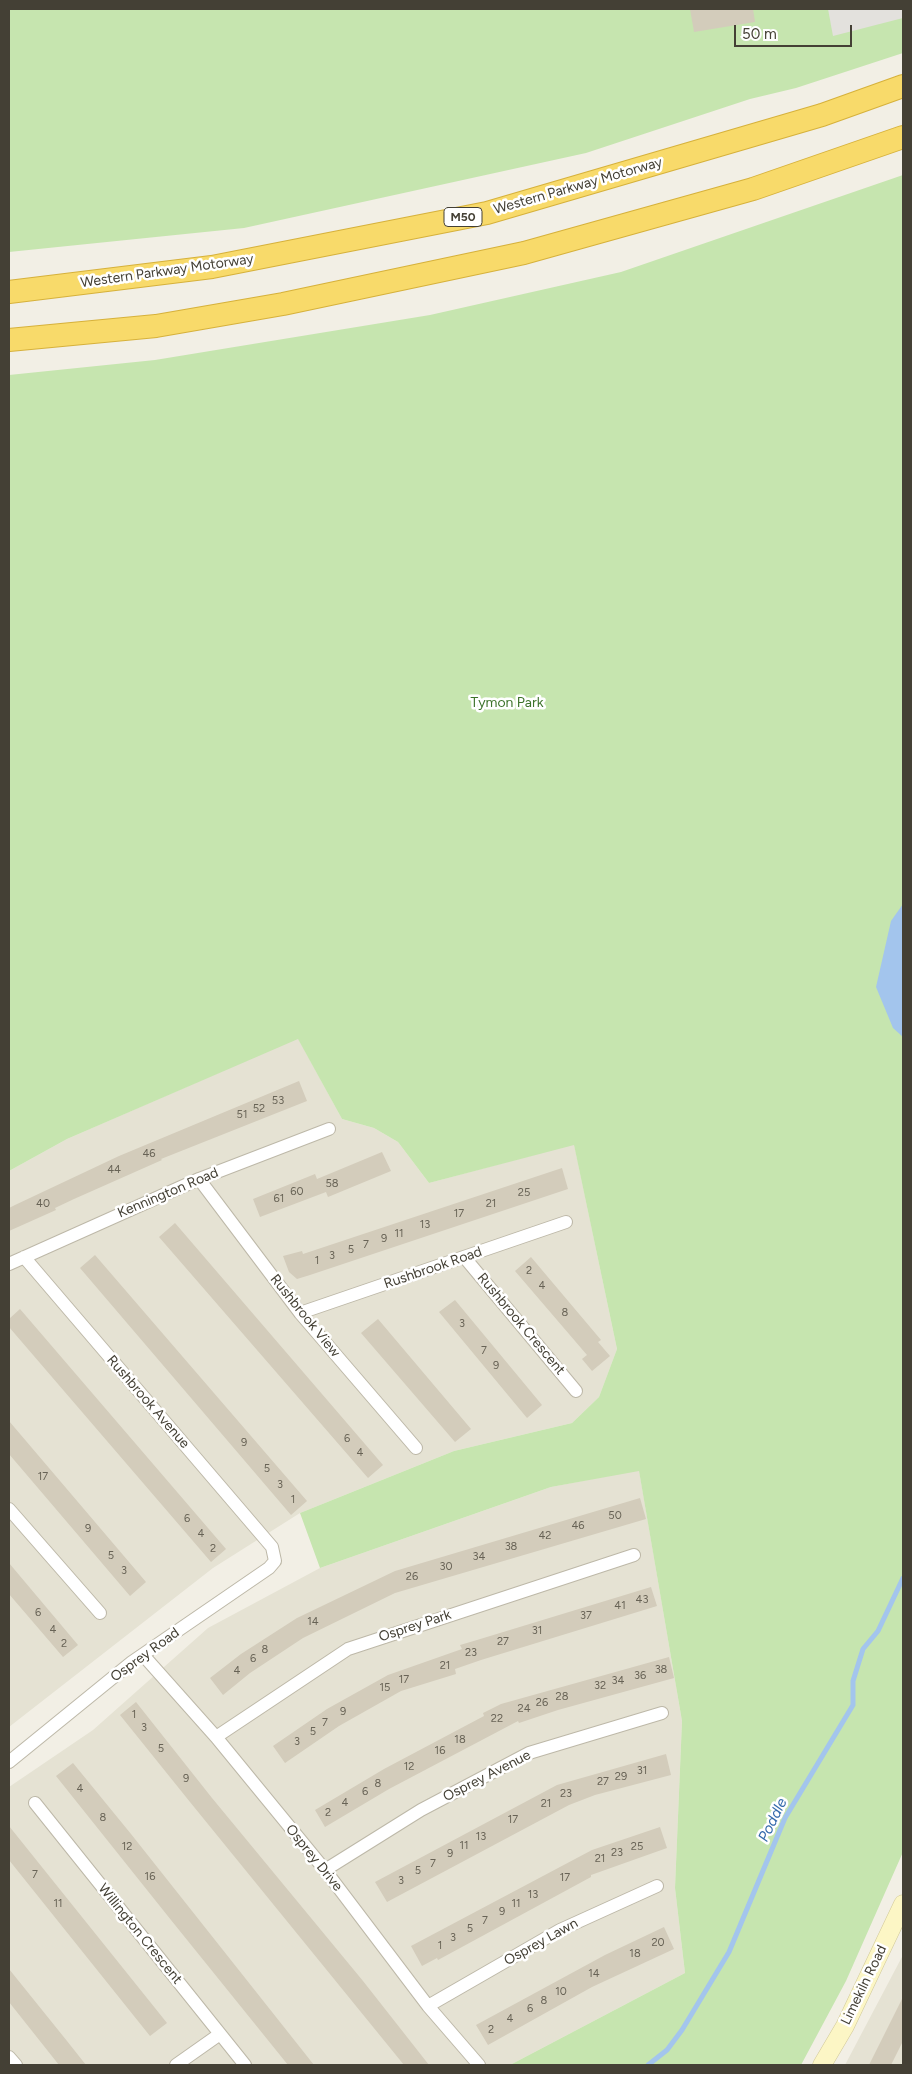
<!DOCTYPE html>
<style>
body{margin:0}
#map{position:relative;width:912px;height:2074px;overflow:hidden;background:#f2efe5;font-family:Figtree,sans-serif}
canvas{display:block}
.frame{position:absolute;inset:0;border:10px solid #444035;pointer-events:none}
.scale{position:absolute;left:734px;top:25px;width:118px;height:22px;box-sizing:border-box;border:2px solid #444035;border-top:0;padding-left:6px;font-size:15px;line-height:18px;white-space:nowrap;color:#444035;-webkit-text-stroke:4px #fff;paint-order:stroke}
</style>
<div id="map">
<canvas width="912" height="2074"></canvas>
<div class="frame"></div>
<div class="scale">50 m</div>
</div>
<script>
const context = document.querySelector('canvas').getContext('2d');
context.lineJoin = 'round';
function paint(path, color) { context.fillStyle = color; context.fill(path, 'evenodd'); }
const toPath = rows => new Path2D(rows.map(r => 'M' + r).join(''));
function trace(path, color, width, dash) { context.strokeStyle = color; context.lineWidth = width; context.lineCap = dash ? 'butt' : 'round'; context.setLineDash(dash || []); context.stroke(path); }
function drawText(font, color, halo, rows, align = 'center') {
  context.font = font + ' Figtree,sans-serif'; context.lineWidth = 5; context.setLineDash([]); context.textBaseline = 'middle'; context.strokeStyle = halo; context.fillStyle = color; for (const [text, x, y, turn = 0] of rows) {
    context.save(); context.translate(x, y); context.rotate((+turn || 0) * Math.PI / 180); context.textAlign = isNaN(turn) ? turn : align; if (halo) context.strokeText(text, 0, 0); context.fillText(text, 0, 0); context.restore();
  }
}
const residential = toPath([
 [298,1038,342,1119,374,1128,398,1142,429,1183,574,1144,617,1349,599,1397,572,1423,454,1451,300,1513,213,1568,9,1727,9,1171,67,1139],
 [639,1470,682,1721,675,1888,685,1973,510,2065,9,2065,9,1787,93,1730,208,1628,320,1568,551,1487],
 [903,1955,903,2065,845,2065,855,2046]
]);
const green = toPath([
 [9,9,903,9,903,53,796,88,750,99,586,153,244,228,9,252],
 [903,175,903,1852,846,1981,801,2065,510,2065,685,1973,675,1888,682,1721,639,1471,551,1487,320,1568,300,1513,454,1451,572,1423,599,1397,617,1349,574,1145,429,1183,398,1142,374,1128,342,1119,298,1039,67,1139,9,1171,9,375,155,360,430,315,621,272]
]);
const parking = toPath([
 [828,9,903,9,903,18,833,36]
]);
const water = toPath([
 [903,904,903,1037,893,1028,876,987,891,921]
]);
const stream = toPath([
 [648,2065,667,2050,682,2030,729,1952,785,1818,853,1705,853,1681,863,1649,878,1631,903,1578]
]);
const building = toPath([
 [690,9,753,9,755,22,694,32],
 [299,1081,307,1101,161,1159,162,1160,74,1199,55,1208,56,1210,9,1231,9,1208,15,1205,119,1156],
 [382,1152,391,1171,328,1197,326,1192,260,1217,253,1199,315,1174,317,1179],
 [562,1168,568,1189,310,1275,297,1279,289,1272,283,1256,302,1251,303,1254],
 [175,1223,383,1465,368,1478,159,1237],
 [95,1255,307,1501,291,1515,80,1268],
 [531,1257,601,1340,598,1342,610,1356,592,1371,582,1359,587,1355,515,1271],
 [455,1300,542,1405,527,1418,439,1312],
 [20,1309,226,1549,211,1562,9,1327,9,1319],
 [378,1319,471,1429,455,1442,361,1333],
 [9,1421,146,1582,130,1596,9,1454],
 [640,1498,646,1519,395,1593,303,1638,250,1673,223,1695,210,1678,241,1654,297,1618,395,1571],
 [9,1563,78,1645,63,1657,9,1594],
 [651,1587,657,1606,481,1660,455,1669,456,1674,401,1691,339,1726,285,1763,273,1746,327,1709,388,1675,462,1649,460,1645,477,1640],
 [669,1657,674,1678,558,1710,519,1723,518,1721,389,1789,325,1827,315,1810,384,1769,484,1716,483,1713,501,1704],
 [136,1702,212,1798,363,1981,429,2065,404,2065,190,1802,120,1715],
 [666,1754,671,1775,595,1795,569,1805,387,1902,375,1882,557,1785],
 [73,1763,131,1834,314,2065,288,2065,171,1920,56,1776],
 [9,1826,167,2023,150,2036,9,1860],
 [660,1827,667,1848,591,1875,591,1877,438,1960,437,1958,422,1966,411,1946,592,1850],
 [664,1927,674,1949,592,1987,488,2045,476,2025,605,1955],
 [9,1969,67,2041,86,2065,59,2065,9,2002],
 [903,1997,903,2041,891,2065,869,2065]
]);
const street = toPath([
 [199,1179,300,1313,416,1448],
 [465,1258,576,1391],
 [9,1264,199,1179,329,1129],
 [300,1313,566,1222],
 [9,1509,100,1613],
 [143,1655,216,1737,325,1870,428,2006,479,2065],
 [216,1737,348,1649,634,1555],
 [9,1762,132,1662,269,1568,275,1561,272,1547,24,1257],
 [35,1803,245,2065],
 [325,1870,421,1810,529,1753,662,1713],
 [428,2006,560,1930,657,1886],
 [9,2057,16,2065],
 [176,2065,220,2034]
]);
const secondary = toPath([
 [822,2065,845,2026,903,1904]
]);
const highway = toPath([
 [9,292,212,267,487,213,822,115,903,86],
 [9,340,156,326,283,304,524,253,753,189,903,137]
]);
const numberNames = [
 ["53",278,1101],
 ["52",259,1109],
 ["51",242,1115],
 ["46",149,1154],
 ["44",114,1170],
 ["58",332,1184],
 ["60",297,1192],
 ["25",524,1193],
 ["61",279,1199],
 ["40",43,1204],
 ["21",491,1204],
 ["17",459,1214],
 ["13",425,1225],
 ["11",399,1234],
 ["9",384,1239],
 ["7",366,1245],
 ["5",351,1250],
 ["3",332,1256],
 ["1",317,1261],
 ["2",529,1271],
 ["4",542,1286],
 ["8",565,1313],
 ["3",462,1324],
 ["7",484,1351],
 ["9",496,1366],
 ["6",347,1439],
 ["9",244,1443],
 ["4",360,1453],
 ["5",267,1469],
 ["17",43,1477],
 ["3",280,1485],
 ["1",293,1500],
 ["50",615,1516],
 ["6",187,1519],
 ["46",578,1526],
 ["9",88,1529],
 ["4",201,1534],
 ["42",545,1536],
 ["38",511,1547],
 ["2",213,1549],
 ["5",111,1556],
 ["34",479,1557],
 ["30",446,1567],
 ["3",124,1571],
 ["26",412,1577],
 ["43",642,1600],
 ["41",620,1606],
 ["6",38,1613],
 ["37",586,1616],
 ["14",313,1622],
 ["4",53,1630],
 ["31",537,1631],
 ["27",503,1642],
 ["2",64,1644],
 ["8",265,1650],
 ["23",471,1653],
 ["6",253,1659],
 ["21",445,1666],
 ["38",661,1670],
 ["4",237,1671],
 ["36",640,1676],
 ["17",404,1680],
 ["34",618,1681],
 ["32",600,1686],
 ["15",385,1688],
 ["28",562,1697],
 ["26",542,1703],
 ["24",524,1709],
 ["9",343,1712],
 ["1",134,1715],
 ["22",497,1719],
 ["7",325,1723],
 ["3",144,1728],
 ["5",313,1732],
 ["18",460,1740],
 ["3",297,1742],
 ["5",161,1749],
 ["16",440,1751],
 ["12",409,1767],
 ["31",642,1771],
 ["29",621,1777],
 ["9",186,1779],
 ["27",603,1782],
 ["8",378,1784],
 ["4",80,1789],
 ["6",365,1792],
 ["23",566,1794],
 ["4",345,1803],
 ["21",546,1804],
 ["2",328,1813],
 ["8",103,1818],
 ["17",513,1820],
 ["13",481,1837],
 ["11",464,1846],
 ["12",127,1847],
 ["25",637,1847],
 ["23",617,1853],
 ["9",450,1854],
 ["21",600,1859],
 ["7",433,1864],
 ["5",418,1871],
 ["7",35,1875],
 ["16",150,1877],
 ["17",565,1878],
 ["3",401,1881],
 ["13",533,1895],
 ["11",58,1904],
 ["11",516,1904],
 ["9",502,1912],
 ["7",485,1921],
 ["5",470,1929],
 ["3",453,1938],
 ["20",658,1943],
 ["1",440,1946],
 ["18",635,1954],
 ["14",594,1974],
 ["10",561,1992],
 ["8",544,2001],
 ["6",530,2009],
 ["4",510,2019],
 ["2",491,2030]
];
const shields = [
 [463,217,38]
];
const shieldNames = [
 ["M50",463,217]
];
const streetNames = [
 ["Western Parkway Motorway",578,186,-16],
 ["Western Parkway Motorway",167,271,-8],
 ["Kennington Road",168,1193,-23],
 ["Rushbrook Road",433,1268,-19],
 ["Rushbrook View",305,1316,51],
 ["Rushbrook Crescent",521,1324,50],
 ["Rushbrook Avenue",148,1402,49],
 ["Osprey Park",415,1626,-18],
 ["Osprey Road",145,1655,-36],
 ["Osprey Avenue",487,1776,-27],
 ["Osprey Drive",314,1858,51],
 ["Willington Crescent",140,1934,51],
 ["Osprey Lawn",541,1942,-29],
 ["Limekiln Road",864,1985,-64]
];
const parkNames = [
 ["Tymon Park",507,703]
];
const waterNames = [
 ["Poddle",773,1820,-64]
];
paint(residential, '#e5e2d3');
paint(green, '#c6e5af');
paint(parking, '#e3e1dd');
paint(water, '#a3c5ed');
trace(stream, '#a3c5ed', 5);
paint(building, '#d3ccbb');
trace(street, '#bdb8a8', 14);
trace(secondary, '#d0c897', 19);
trace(highway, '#d6b13b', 24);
trace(street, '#fff', 12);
trace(secondary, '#fcf6c5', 18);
trace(highway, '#f8da6a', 22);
drawText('11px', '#686356', null, numberNames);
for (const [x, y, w] of shields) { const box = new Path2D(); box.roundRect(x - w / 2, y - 9.5, w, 19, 4); context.fillStyle = '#fff'; context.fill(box); trace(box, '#444035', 1); }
drawText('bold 12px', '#444035', null, shieldNames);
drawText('14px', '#444035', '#fff', streetNames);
drawText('14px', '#3d732b', '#fff', parkNames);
drawText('italic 15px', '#3369ab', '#fff', waterNames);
</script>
